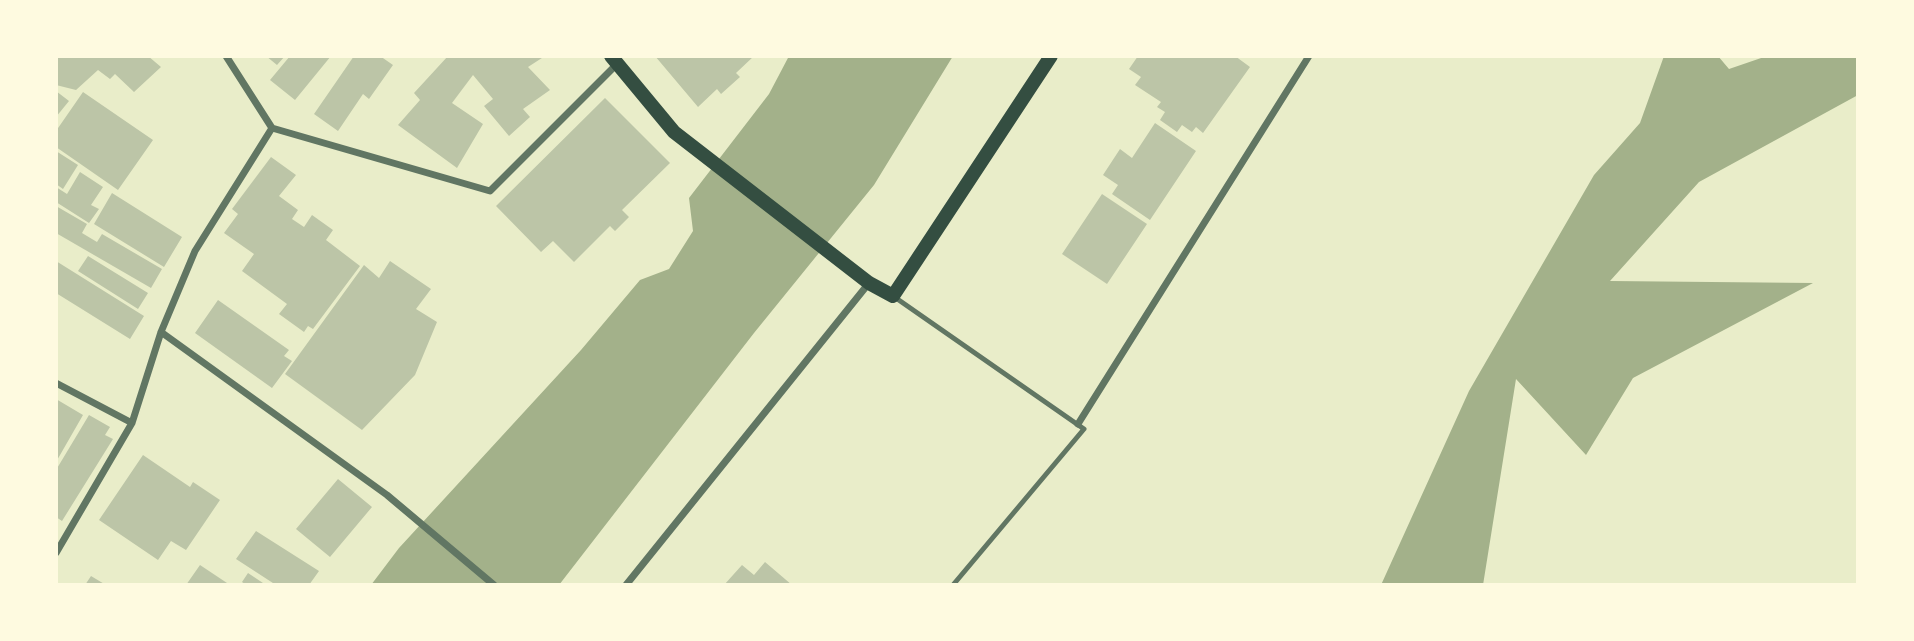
<!DOCTYPE html>
<style>
body{margin:0}
#map{position:relative;width:1914px;height:641px;overflow:hidden;background:#e9edc9;font-family:Roboto,sans-serif}
canvas{display:block}
.frame{position:absolute;inset:0;border:58px solid #fefae0;pointer-events:none}
</style>
<div id="map">
<canvas width="1914" height="641"></canvas>
<div class="frame"></div>
</div>
<script>
const context = document.querySelector('canvas').getContext('2d');
context.lineJoin = 'round';
function paint(path, color) { context.fillStyle = color; context.fill(path, 'evenodd'); }
const toPath = rows => new Path2D(rows.map(r => 'M' + r).join(''));
function trace(path, color, width, dash) { context.strokeStyle = color; context.lineWidth = width; context.lineCap = dash ? 'butt' : 'round'; context.setLineDash(dash || []); context.stroke(path); }
const water = toPath([
 [789,56,953,56,874,185,754,333,559,585,371,585,399,548,581,350,640,280,669,269,693,231,689,198,769,94],
 [1664,56,1718,56,1729,69,1767,56,1858,56,1858,95,1699,182,1610,281,1813,283,1633,378,1586,455,1516,379,1483,585,1381,585,1469,391,1594,175,1640,123]
]);
const building = toPath([
 [56,56,148,56,161,67,134,92,115,74,110,79,98,70,76,90,56,85],
 [266,56,285,56,277,65],
 [290,56,331,56,295,100,270,80],
 [354,56,380,56,393,65,369,99,363,94,338,131,314,114],
 [448,56,545,56,528,67,550,90,523,109,530,117,509,136,484,106,493,99,473,75,452,103,483,124,457,168,398,125,420,100,414,93],
 [655,56,754,56,736,73,740,77,721,94,717,89,698,107],
 [1138,56,1235,56,1250,67,1203,133,1196,127,1192,132,1182,125,1177,132,1160,120,1165,112,1157,107,1161,102,1135,85,1141,77,1129,69],
 [56,91,69,101,56,117],
 [83,92,153,140,118,190,56,147,56,131],
 [605,98,670,163,622,210,629,217,615,231,610,226,574,262,553,241,541,252,496,206],
 [1155,123,1196,151,1150,220,1112,194,1118,185,1103,175,1120,149,1132,158],
 [56,151,78,165,63,189,56,184],
 [271,157,296,175,279,196,298,210,292,219,304,227,312,215,333,230,326,240,360,266,313,329,308,326,304,332,279,314,287,304,242,271,254,254,224,233,238,214,232,209],
 [80,172,103,187,91,205,99,209,89,223,56,202,56,187,67,194],
 [112,193,182,237,164,267,94,224],
 [1102,194,1147,224,1107,284,1062,254],
 [56,206,87,224,82,233,97,242,102,234,162,269,151,288,56,233],
 [88,256,148,293,138,309,78,271],
 [56,261,144,316,130,339,56,293],
 [390,261,431,289,416,309,437,322,415,375,362,430,285,374,364,265,379,278],
 [218,300,289,350,284,356,292,361,272,388,195,333],
 [56,399,83,415,56,462],
 [89,415,110,427,105,435,113,439,62,521,56,517,56,470],
 [143,455,190,487,193,482,220,500,186,550,171,541,158,560,99,520],
 [338,479,372,507,330,557,296,529],
 [256,531,319,571,309,585,276,585,236,559],
 [765,562,792,585,724,585,742,565,754,575],
 [200,565,230,585,186,585],
 [248,573,266,585,246,585,242,582],
 [91,576,106,585,85,585]
]);
const service = toPath([
 [893,296,1084,429,953,585]
]);
const minor = toPath([
 [272,128,490,191,617,64],
 [161,332,387,495,494,585],
 [56,383,132,423],
 [1078,424,1309,56],
 [56,553,132,423,161,332,195,251,272,128,226,56],
 [626,585,869,283]
]);
const secondary = toPath([
 [611,56,674,132,869,283,893,296,1051,56]
]);
paint(water, '#a3b18a');
paint(building, '#bcc5a7');
trace(service, '#617663', 5);
trace(minor, '#617663', 7);
trace(secondary, '#344e41', 14);
</script>
